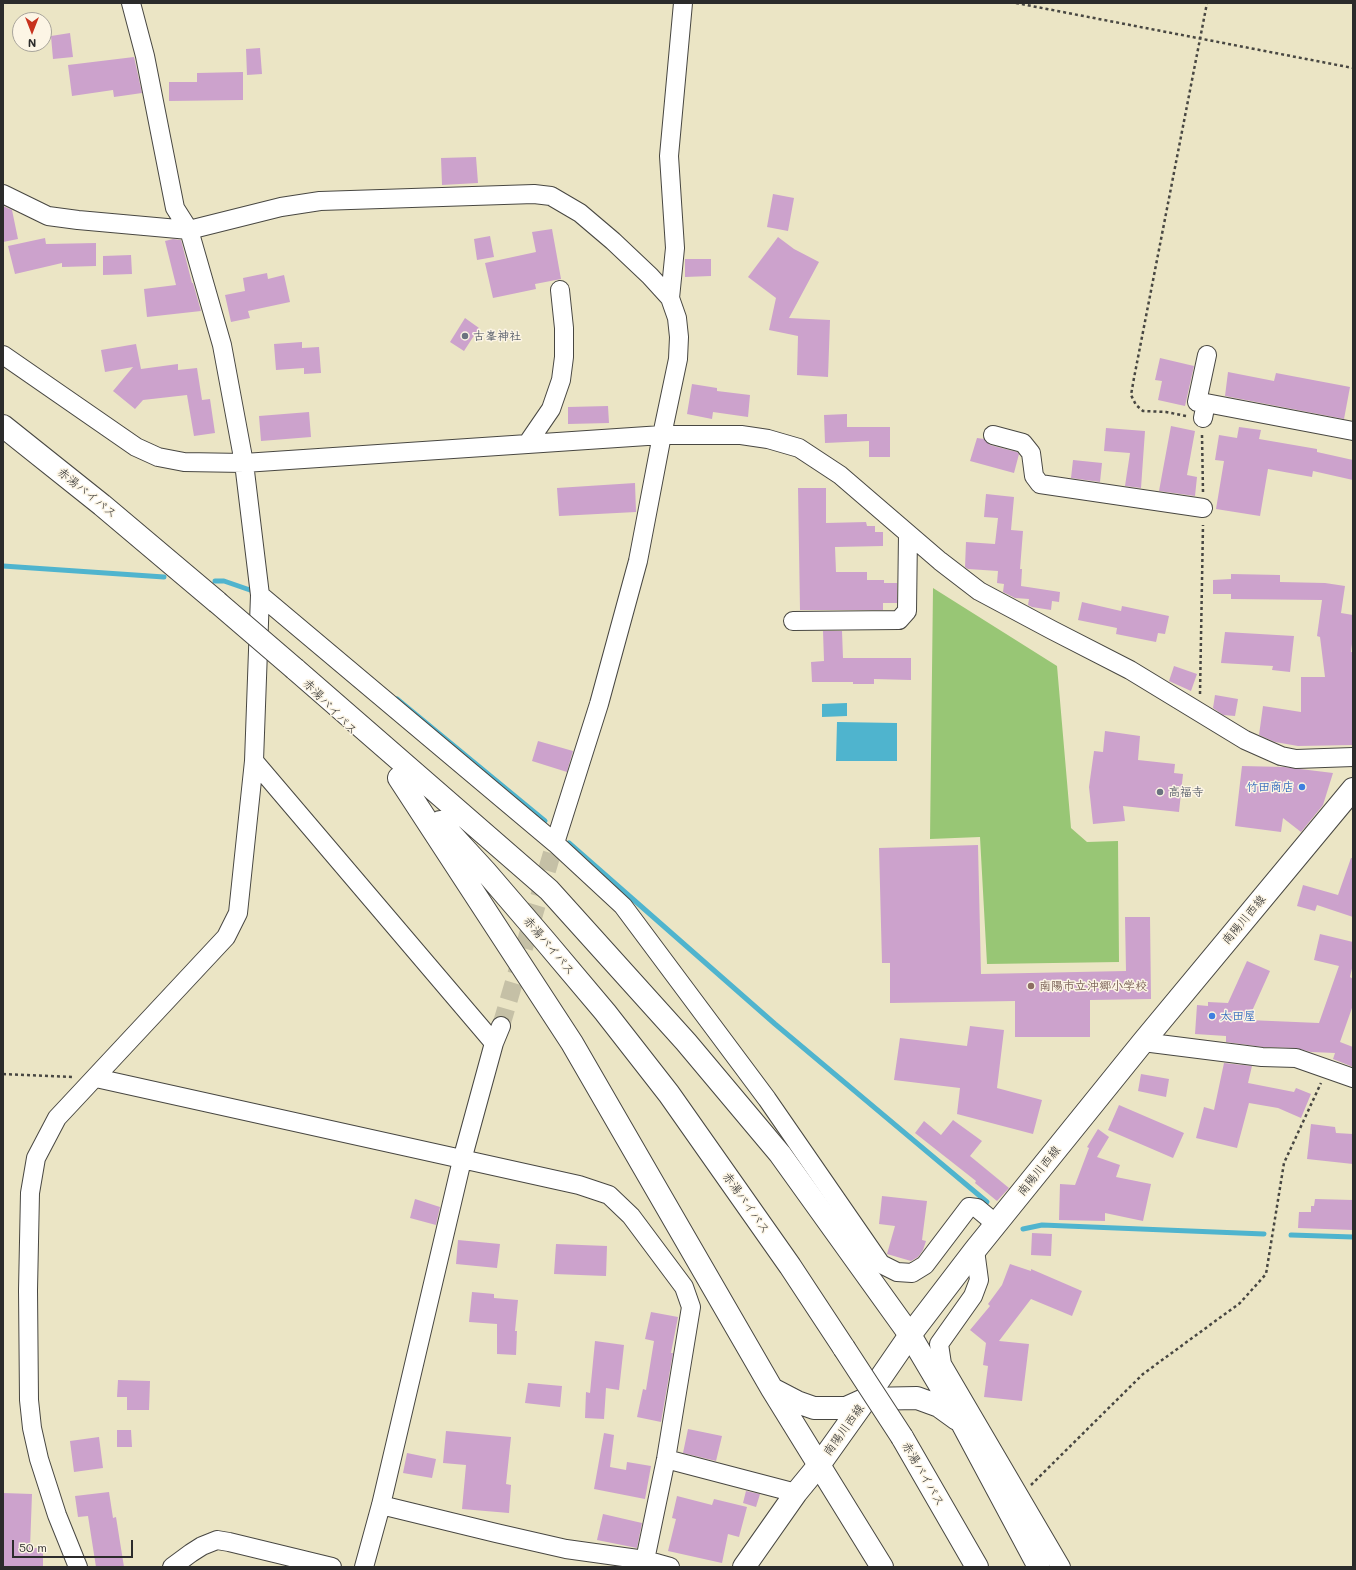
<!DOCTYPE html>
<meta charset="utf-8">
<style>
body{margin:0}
#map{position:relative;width:1356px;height:1570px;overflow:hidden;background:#ebe5c5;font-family:Mali,sans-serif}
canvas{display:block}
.frame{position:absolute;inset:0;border:4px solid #2b2b2b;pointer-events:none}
.north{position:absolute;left:12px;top:12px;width:40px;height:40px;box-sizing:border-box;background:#fcf5e5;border:1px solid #a8a49b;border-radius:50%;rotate:180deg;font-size:11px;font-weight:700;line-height:16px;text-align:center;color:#2b2b2b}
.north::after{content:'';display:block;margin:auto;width:14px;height:18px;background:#c8321e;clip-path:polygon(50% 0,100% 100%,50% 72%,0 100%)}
.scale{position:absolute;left:12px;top:1540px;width:121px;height:18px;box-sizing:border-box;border:2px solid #2b2b2b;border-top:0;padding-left:5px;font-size:12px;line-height:14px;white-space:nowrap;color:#2b2b2b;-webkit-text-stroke:3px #fcf5e5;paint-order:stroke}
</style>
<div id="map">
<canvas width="1356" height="1570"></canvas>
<div class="frame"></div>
<div class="north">N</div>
<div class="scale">50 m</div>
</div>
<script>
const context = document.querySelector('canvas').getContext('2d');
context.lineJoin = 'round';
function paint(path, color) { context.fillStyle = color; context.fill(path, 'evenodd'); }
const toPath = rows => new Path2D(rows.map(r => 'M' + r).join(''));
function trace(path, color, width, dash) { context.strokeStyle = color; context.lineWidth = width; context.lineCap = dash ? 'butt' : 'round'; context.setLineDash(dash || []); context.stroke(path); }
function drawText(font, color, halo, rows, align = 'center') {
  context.font = font + ' Mali,"Klee One",sans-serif'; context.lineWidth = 3; context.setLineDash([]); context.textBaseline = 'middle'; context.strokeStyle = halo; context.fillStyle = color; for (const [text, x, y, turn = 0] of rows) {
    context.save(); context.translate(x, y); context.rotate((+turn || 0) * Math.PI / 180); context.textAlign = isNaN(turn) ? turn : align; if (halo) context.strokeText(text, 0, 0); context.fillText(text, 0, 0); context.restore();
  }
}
const green = toPath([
 [933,588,1057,666,1071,828,1087,842,1118,841,1119,962,987,964,980,837,930,839]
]);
const water = toPath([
 [847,703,847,716,822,717,822,704],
 [837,722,897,723,897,761,836,761]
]);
const stream = toPath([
 [3,566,164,577],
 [215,581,224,581,250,590],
 [397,699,545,821],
 [569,843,775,1024,987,1202],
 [1023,1229,1042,1225,1264,1234],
 [1291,1235,1353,1237]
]);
const building = toPath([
 [70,33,73,57,53,59,51,36],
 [260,48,262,74,247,75,246,49],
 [134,57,142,93,114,97,113,90,72,96,68,65],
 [243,72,243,100,169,101,169,82,197,82,197,73],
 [476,157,478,183,442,185,441,158],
 [773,194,794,198,788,231,767,227],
 [3,206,12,210,18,239,3,242],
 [552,229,561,279,535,284,536,289,493,298,485,263,536,252,532,232],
 [490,236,494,257,477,260,474,239],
 [778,237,794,249,819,262,789,318,830,320,828,377,797,375,798,336,769,330,776,298,748,277],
 [45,238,46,244,96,243,96,266,62,267,62,263,15,274,8,246],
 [173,239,181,240,192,283,193,283,201,311,147,317,144,289,176,285,165,241],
 [131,255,132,274,103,275,103,256],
 [685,259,711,259,711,276,685,277],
 [267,273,268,279,284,275,290,302,248,311,250,318,231,322,225,295,245,291,243,278],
 [465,318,479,328,464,351,450,342],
 [302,342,302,348,319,347,321,373,304,374,304,368,276,370,274,344],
 [136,344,141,369,178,364,178,370,197,368,202,400,210,399,215,433,194,436,187,395,143,400,135,409,113,391,133,367,105,372,101,350],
 [1160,358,1194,366,1185,406,1158,400,1162,381,1155,380],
 [1228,372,1274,381,1276,373,1350,387,1344,419,1225,396],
 [692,384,717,388,717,391,750,395,748,417,713,412,712,419,687,414],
 [608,406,609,423,568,424,568,407],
 [309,412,311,437,261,441,259,416],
 [847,414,847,427,890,427,890,457,869,457,869,441,825,443,824,415],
 [1171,426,1195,431,1187,475,1197,477,1195,496,1159,491],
 [1239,427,1261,430,1259,439,1317,449,1317,452,1353,460,1353,480,1313,471,1312,477,1268,469,1260,516,1216,509,1224,461,1215,460,1219,435,1237,438],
 [1106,428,1145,431,1141,488,1125,486,1130,453,1104,451],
 [977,438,984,439,990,445,1017,452,1019,454,1014,473,970,461],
 [1073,460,1102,463,1100,482,1071,478],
 [635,483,636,512,559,516,557,488],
 [798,488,826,488,826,523,866,522,867,526,875,526,875,532,883,532,883,546,835,547,836,572,867,572,867,580,884,580,884,583,897,583,897,603,883,603,883,610,800,610],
 [986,494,1014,497,1011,530,1023,531,1020,569,1022,569,1021,586,1060,592,1059,602,1052,601,1051,610,1032,607,1028,605,1029,599,1015,598,1003,592,1004,584,997,583,998,571,968,569,965,567,966,542,995,544,998,518,984,517],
 [1231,574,1280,575,1280,582,1325,583,1345,586,1341,613,1353,615,1353,636,1351,652,1353,652,1353,745,1298,746,1275,742,1259,735,1263,706,1301,712,1301,677,1325,677,1320,637,1317,636,1322,600,1231,599,1231,594,1213,594,1213,580,1231,579],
 [1082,602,1121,611,1122,606,1169,616,1165,634,1158,633,1156,642,1116,634,1117,628,1078,620],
 [823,631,842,631,843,658,911,658,911,680,874,679,874,684,853,684,853,682,812,682,811,662,824,661],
 [1225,632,1294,636,1290,672,1272,670,1273,666,1221,663],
 [1174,666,1197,674,1191,691,1169,681],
 [1215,695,1238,699,1235,716,1223,715,1213,708],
 [1105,731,1140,736,1138,760,1175,764,1174,773,1183,774,1179,812,1123,806,1125,821,1093,824,1089,787,1094,751,1103,752],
 [538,741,573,751,567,772,532,761],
 [1242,766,1284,767,1333,773,1323,805,1301,832,1283,818,1281,832,1235,826],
 [978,845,981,974,1126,971,1125,917,1150,917,1151,999,1090,1000,1090,1037,1015,1037,1015,1001,890,1003,890,963,882,963,879,848],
 [1351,858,1353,858,1353,917,1317,905,1315,911,1297,906,1303,885,1338,895],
 [1320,934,1353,942,1353,964,1350,977,1353,979,1353,1005,1340,1042,1353,1047,1353,1067,1333,1059,1335,1053,1311,1052,1296,1048,1263,1047,1226,1042,1226,1036,1195,1034,1197,1005,1208,1006,1208,1002,1228,1003,1247,961,1270,971,1248,1020,1319,1023,1339,966,1314,960],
 [970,1026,1004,1030,997,1088,1042,1100,1033,1134,957,1114,960,1088,894,1080,900,1038,967,1046],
 [1224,1063,1252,1066,1248,1083,1294,1092,1296,1088,1311,1094,1301,1118,1278,1108,1249,1103,1237,1148,1196,1138,1204,1107,1214,1110],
 [1141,1074,1169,1079,1166,1097,1138,1091],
 [1119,1105,1184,1133,1173,1158,1108,1130],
 [953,1120,982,1141,970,1156,1009,1188,997,1201,975,1183,976,1181,915,1133,924,1121,941,1135],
 [1311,1124,1335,1127,1336,1133,1353,1134,1353,1164,1307,1159],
 [1098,1129,1109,1137,1097,1157,1120,1165,1116,1177,1151,1184,1143,1221,1105,1213,1105,1221,1059,1220,1060,1184,1075,1185,1089,1148,1087,1147],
 [882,1196,927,1201,922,1240,926,1241,923,1250,918,1257,911,1261,887,1254,895,1226,879,1224],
 [415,1199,440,1207,436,1225,410,1218],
 [1315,1199,1353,1200,1353,1230,1298,1228,1299,1212,1311,1212,1311,1206,1314,1206],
 [1032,1233,1052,1234,1051,1256,1031,1255],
 [458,1240,500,1244,497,1268,456,1264],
 [556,1244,607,1246,606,1276,554,1274],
 [1010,1264,1031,1271,1031,1269,1082,1291,1072,1316,1031,1299,999,1341,1029,1344,1022,1401,984,1397,988,1366,983,1365,986,1343,970,1330,990,1306,988,1304,1002,1285],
 [472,1292,494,1294,494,1298,518,1300,515,1331,517,1331,516,1355,497,1354,497,1324,469,1322],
 [651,1312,678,1317,671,1353,673,1353,661,1422,637,1417,643,1389,646,1390,654,1341,645,1339],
 [595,1341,624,1345,619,1390,606,1388,604,1419,585,1418,586,1392,590,1393],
 [118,1380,150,1381,149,1410,127,1410,127,1397,117,1397],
 [528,1383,562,1386,560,1407,525,1403],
 [688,1429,722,1436,716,1461,683,1453],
 [117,1430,131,1430,132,1447,117,1447],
 [446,1431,511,1437,506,1484,511,1485,509,1513,462,1509,466,1465,443,1463],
 [604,1433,614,1435,610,1467,626,1470,627,1462,651,1466,645,1499,594,1489],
 [99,1437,103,1468,74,1472,70,1441],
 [407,1453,436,1459,432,1478,403,1473],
 [746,1491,760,1494,756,1507,743,1503],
 [109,1492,113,1518,116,1517,124,1567,96,1567,88,1516,78,1517,75,1496],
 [3,1493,32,1494,30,1548,43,1548,43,1567,3,1567],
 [677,1496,712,1505,714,1499,747,1507,739,1537,728,1534,722,1563,668,1551,676,1519,672,1518],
 [603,1514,642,1523,637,1548,597,1540]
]);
const minorTunnel = toPath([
 [501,1026,555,843]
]);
const path = toPath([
 [1016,3,1353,68],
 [1186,416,1166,412,1143,411,1136,405,1131,395,1134,378,1207,3],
 [1202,435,1203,492],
 [1200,694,1203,525],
 [3,1074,72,1077],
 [1031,1485,1143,1374,1240,1303,1266,1274,1284,1163,1321,1083]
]);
const minor = toPath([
 [3,194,48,216,78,220,189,230,281,207,320,201,534,194,551,196,580,213,613,241,650,276,670,298,677,318,679,337,678,359,662,435,638,561,599,704,555,843],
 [670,298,675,248,669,156,683,3],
 [3,355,136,447,158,457,184,462,244,463,662,435,741,435,768,439,799,448,840,475,940,561,979,591,1052,630,1130,670,1245,740,1281,756,1296,759,1353,757],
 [1206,403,1197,402,1207,355],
 [1203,418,1206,403,1353,431],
 [993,435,1023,443,1031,453,1034,476,1040,484,1203,508],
 [527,444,551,409,561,380,564,357,564,328,560,290],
 [260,595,555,843,623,906,767,1099,881,1264,897,1272,912,1273,925,1265,969,1207,977,1208,996,1224],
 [793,621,899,620,907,611,908,534],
 [254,761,494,1043],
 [1143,1042,1262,1057,1296,1058,1353,1078],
 [96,1078,579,1185,609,1195,631,1216,684,1287,691,1307,666,1459,645,1560],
 [975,1250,979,1280,973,1296,939,1344,942,1364,1061,1567],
 [666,1459,796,1493],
 [381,1505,496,1533,566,1549,645,1560,670,1567],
 [78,1567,57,1515,39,1459,32,1428,29,1400,28,1290,30,1193,36,1158,57,1118,226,937,238,913,254,761,260,595,244,463,222,345,189,230,175,208,145,56,131,3],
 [172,1567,191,1553,202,1546,217,1540,229,1542,332,1567],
 [364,1567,381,1505,462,1160,494,1043,501,1026]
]);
const major = toPath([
 [744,1567,796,1493,819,1465,866,1399,910,1335,975,1250,1143,1042,1353,789]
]);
const highway = toPath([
 [3,426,102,505,217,602],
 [295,669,549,890,686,1042,780,1154,910,1335,961,1421,1039,1567],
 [399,778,572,1043,772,1389,882,1567],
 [440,822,485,871,546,942,605,1012,669,1094,790,1266,844,1348],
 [772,1389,797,1402,814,1408,846,1408,866,1399,917,1398,939,1406,957,1419],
 [902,1437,977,1567]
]);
const highwayBridge = toPath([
 [217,602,295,669],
 [844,1348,902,1437]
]);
const markers = [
 [465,336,4,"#6b7280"],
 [1302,787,4,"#3f7fe0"],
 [1160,792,4,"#6b7280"],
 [1031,986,4,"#8d6e63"],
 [1212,1016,4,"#3f7fe0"]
];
const worshipNames = [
 ["古峯神社",473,336],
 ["高福寺",1168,792]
];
const streetNames = [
 ["赤湯バイパス",87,493,39],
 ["赤湯バイパス",330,707,46],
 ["南陽川西線",1244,920,-50],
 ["赤湯バイパス",549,946,50],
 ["南陽川西線",1039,1171,-51],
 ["赤湯バイパス",746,1203,55],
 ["南陽川西線",844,1430,-54],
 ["赤湯バイパス",923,1474,60]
];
const shopNames = [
 ["竹田商店",1294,787],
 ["太田屋",1220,1016,"left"]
];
const educationNames = [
 ["南陽市立沖郷小学校",1039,986]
];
paint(green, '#98c675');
paint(water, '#4fb4ce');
trace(stream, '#4fb4ce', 5);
paint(building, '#cca2cc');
trace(minorTunnel, '#c5c0a6', 18, [18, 9]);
trace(minor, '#484742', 20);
trace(major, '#484742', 24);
trace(highway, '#484742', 24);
trace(path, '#484742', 2.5, [3, 3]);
trace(minor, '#fff', 18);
trace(major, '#fff', 22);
trace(highway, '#fff', 22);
trace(highwayBridge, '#484742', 24, []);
trace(highwayBridge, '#fff', 22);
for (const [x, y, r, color] of markers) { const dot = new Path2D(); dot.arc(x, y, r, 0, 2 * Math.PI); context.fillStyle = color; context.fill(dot); trace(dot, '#fcf5e5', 1.5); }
drawText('bold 12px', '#5b616d', '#fcf5e5', worshipNames, 'left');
drawText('12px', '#2b2b2b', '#fcf5e5', streetNames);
drawText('bold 12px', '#366cbe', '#fcf5e5', shopNames, 'right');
drawText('bold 12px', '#785e54', '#fcf5e5', educationNames, 'left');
</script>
